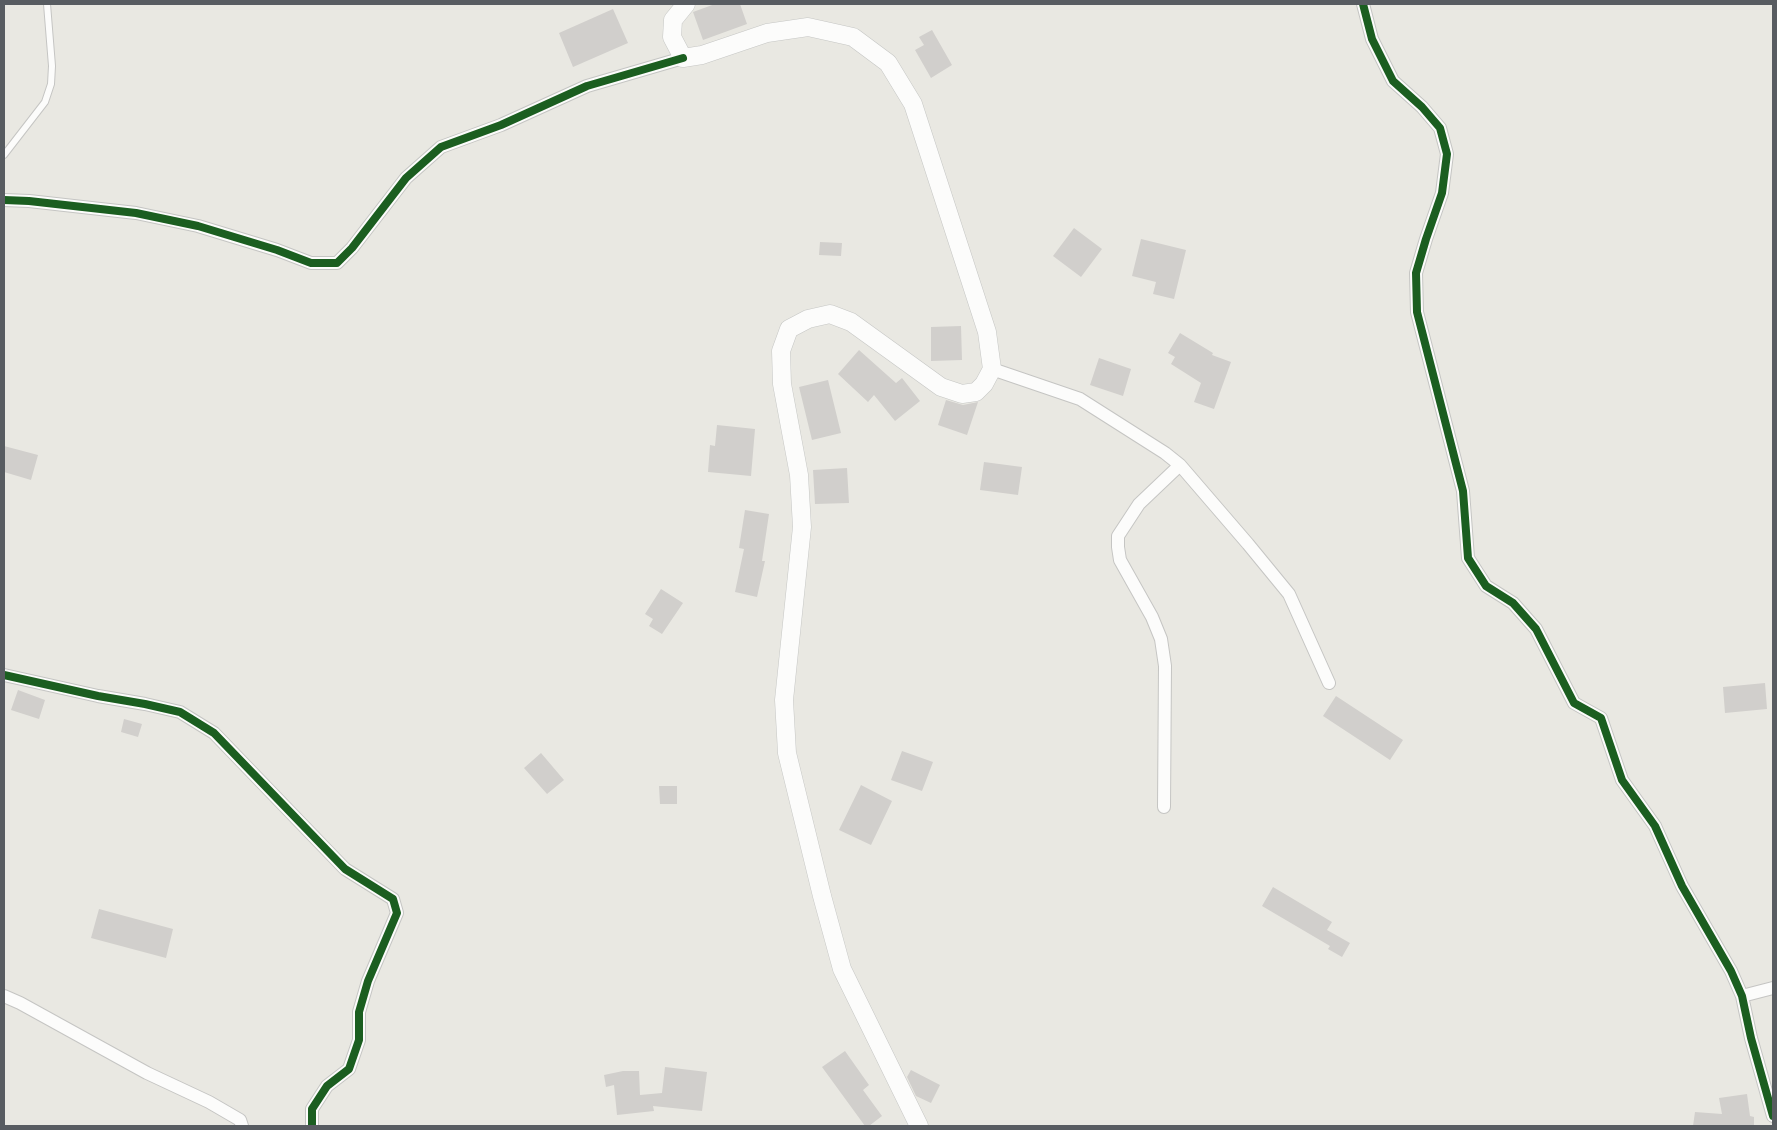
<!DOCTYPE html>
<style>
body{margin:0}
#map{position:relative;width:1777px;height:1130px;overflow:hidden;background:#e9e8e2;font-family:Figtree,sans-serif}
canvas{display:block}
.frame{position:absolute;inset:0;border:5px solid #585c61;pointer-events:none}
</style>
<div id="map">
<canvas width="1777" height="1130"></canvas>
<div class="frame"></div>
</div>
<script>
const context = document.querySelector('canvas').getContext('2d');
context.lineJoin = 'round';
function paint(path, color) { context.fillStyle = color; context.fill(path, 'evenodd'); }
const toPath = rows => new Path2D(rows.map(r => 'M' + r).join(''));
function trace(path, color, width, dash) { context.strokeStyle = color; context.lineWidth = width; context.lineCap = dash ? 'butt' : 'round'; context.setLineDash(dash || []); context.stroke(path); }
const building = toPath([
 [715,4,740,4,747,24,703,40,693,12],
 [613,9,628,43,573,67,559,33],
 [932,30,952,65,931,78,915,50,924,45,919,37],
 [1074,228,1102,249,1081,277,1053,256],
 [1141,239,1186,250,1174,299,1153,294,1156,282,1132,276],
 [820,242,842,243,841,256,819,255],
 [961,326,962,360,931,361,931,327],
 [1180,333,1213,353,1212,355,1231,362,1214,409,1194,402,1201,383,1171,364,1175,357,1168,353],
 [859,350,896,383,902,378,920,401,895,421,874,395,868,402,838,374],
 [1099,358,1131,369,1123,396,1090,385],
 [828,380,841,433,812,440,799,387],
 [946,400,963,405,978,402,967,435,938,425],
 [717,425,755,429,751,476,708,472,710,445,715,446],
 [4,446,38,455,31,480,4,472],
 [984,462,1022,467,1018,495,980,490],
 [847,468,849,503,815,504,813,470],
 [745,510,769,514,762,561,765,561,757,597,735,592,744,549,739,548],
 [661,589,683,603,662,634,649,626,653,619,645,614],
 [1765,683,1767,709,1725,713,1723,687],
 [18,690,45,700,39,719,11,710],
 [1336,696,1403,740,1390,760,1323,716],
 [124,719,142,724,138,737,121,732],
 [902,751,933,762,922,791,891,780],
 [541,753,564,780,547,794,524,768],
 [861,785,892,801,871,845,839,830],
 [659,786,677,786,677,804,660,804],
 [1273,887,1332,922,1327,930,1350,943,1342,957,1328,949,1330,946,1262,906],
 [99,909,173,929,166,958,91,938],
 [845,1051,869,1085,863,1090,882,1116,869,1126,865,1126,822,1067],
 [665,1067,707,1072,702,1111,653,1106,654,1111,617,1115,614,1085,606,1087,604,1075,623,1071,639,1071,640,1095,662,1093],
 [911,1070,940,1085,931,1103,916,1096,907,1077],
 [1747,1094,1750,1116,1754,1117,1754,1126,1693,1126,1695,1112,1722,1114,1719,1098]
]);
const lane = toPath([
 [4,155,45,102,51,84,52,66,47,4]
]);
const street = toPath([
 [1363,4,1372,39,1393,81,1422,107,1440,128,1447,154,1442,193,1426,239,1416,273,1417,312,1463,491,1468,558,1486,586,1513,603,1536,629,1574,703,1601,718,1622,780,1655,826,1682,886,1731,971,1742,996,1751,1038,1773,1116],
 [4,200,29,201,136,213,198,226,277,250,311,263,337,263,352,248,406,178,441,147,501,125,587,86,683,58],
 [992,369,1080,399,1165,453,1180,465,1248,544,1289,594,1329,683],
 [4,675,98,696,145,704,180,712,214,733,345,869,393,899,397,913,368,981,359,1012,359,1040,349,1069,327,1086,312,1109,312,1126],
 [1164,807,1165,666,1161,639,1152,617,1120,560,1118,547,1118,536,1139,504,1180,465],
 [4,996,20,1003,147,1073,209,1102,240,1120,242,1126],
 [1742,996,1773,988]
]);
const secondary = toPath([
 [686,4,673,20,672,37,683,58,702,55,767,33,808,27,853,37,888,63,913,104,987,332,992,369,984,384,976,392,962,394,941,387,851,322,830,314,808,319,789,329,781,351,782,384,799,475,802,527,784,700,787,753,822,896,842,969,919,1126]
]);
const cycleway = toPath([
 [1363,4,1372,39,1393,81,1422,107,1440,128,1447,154,1442,193,1426,239,1416,273,1417,312,1463,491,1468,558,1486,586,1513,603,1536,629,1574,703,1601,718,1622,780,1655,826,1682,886,1731,971,1742,996,1751,1038,1773,1116],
 [4,200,29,201,136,213,198,226,277,250,311,263,337,263,352,248,406,178,441,147,501,125,587,86,683,58],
 [4,675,98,696,145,704,180,712,214,733,345,869,393,899,397,913,368,981,359,1012,359,1040,349,1069,327,1086,312,1109,312,1126]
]);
paint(building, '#d1cfcc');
trace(lane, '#c5c5c3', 8);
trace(street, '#c5c5c3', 14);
trace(secondary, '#c5c6c4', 19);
trace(lane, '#fcfcfb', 6);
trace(street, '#fcfcfb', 12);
trace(secondary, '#fcfcfb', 18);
trace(cycleway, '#1b5e20', 8);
</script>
